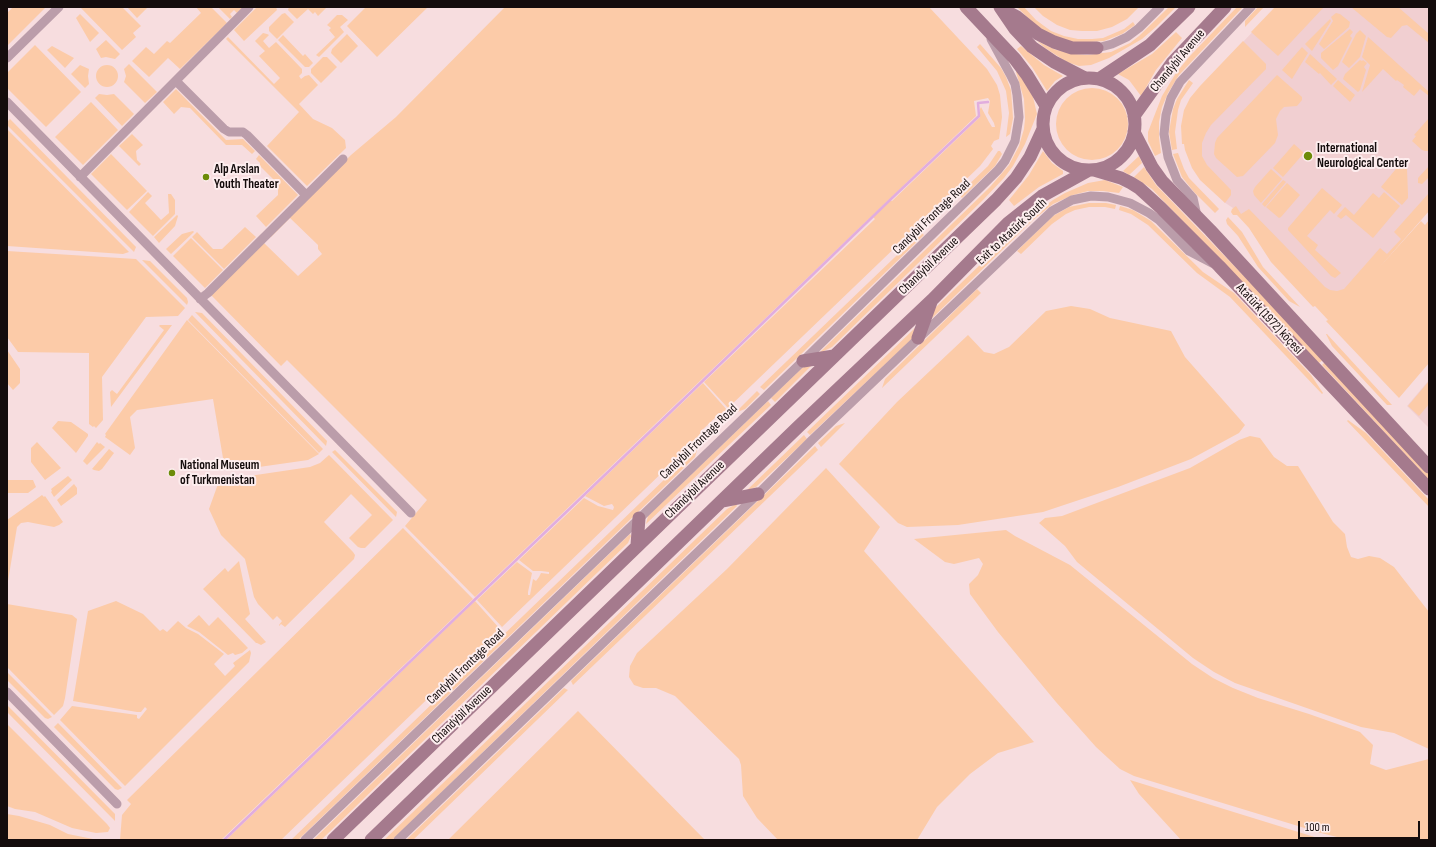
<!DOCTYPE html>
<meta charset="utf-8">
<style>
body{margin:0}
#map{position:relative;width:1436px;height:847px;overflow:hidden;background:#f7dddf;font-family:"Sofia Sans Condensed",sans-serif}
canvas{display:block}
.frame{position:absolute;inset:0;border:8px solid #140c0c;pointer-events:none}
.scale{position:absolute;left:1298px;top:821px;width:122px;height:18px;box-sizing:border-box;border:2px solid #140c0c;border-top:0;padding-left:5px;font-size:12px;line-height:14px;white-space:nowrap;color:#140c0c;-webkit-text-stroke:3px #fdedee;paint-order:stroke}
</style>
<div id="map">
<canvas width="1436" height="847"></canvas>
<div class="frame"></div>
<div class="scale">100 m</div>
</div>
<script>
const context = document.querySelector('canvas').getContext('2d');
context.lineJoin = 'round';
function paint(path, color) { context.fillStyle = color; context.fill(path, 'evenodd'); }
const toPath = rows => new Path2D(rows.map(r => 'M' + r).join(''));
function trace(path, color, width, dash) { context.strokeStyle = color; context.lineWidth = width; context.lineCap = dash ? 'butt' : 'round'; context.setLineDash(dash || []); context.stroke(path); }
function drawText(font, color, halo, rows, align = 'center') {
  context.font = font + ' "Sofia Sans Condensed",sans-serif'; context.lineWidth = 4; context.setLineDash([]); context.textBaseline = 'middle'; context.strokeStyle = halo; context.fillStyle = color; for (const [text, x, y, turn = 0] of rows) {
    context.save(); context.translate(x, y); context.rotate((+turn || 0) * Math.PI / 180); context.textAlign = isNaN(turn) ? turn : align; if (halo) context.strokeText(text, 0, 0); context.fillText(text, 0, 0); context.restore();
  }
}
const built = toPath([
 [1276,7,1429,7,1429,211,1337,315,1250,225,1233,208,1224,202,1185,144,1243,42],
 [1429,380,1429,428,1407,406]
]);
const green = toPath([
 [13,7,46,7,7,46,7,13],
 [80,7,122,7,141,26,133,33,136,37,122,50],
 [127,7,148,7,137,18],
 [196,7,211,7,227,23,180,69,168,58,149,77,132,61,146,47,154,54,167,41,170,43,201,13],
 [218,7,243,7,237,13,234,10,230,14,232,17,230,19],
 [257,7,276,7,277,10,244,41,234,30],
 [289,7,327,7,318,16,315,12,313,14,308,9,297,19,288,10],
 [366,7,428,7,377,57,347,26],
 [505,7,929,7,987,69,997,85,1000,95,1002,117,999,139,994,141,991,146,993,149,980,166,728,408,704,382,875,219,872,216,890,200,892,201,980,117,980,109,981,107,989,122,992,127,995,127,994,123,988,113,990,101,988,98,974,101,976,116,475,597,405,526,427,500,287,360,281,366,211,295,264,243,298,276,322,254,318,249,318,245,290,218,271,237,270,236,351,155,396,117],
 [1017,7,1024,7,1036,20,1051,31,1064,36,1078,39,1092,39,1103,38,1124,29,1133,22,1135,25,1122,34,1104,41,1077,43,1055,38,1033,23],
 [1034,7,1139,7,1127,19,1112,27,1097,31,1082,31,1070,30,1057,25,1043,16],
 [1169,7,1176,7,1156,27,1142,39,1109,58,1091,65,1079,66,1067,62,1045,48,1037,41,1056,50,1075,54,1087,55,1111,52,1130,43,1139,36],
 [1237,7,1243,7,1179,75,1168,93,1162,107,1159,122,1159,138,1161,153,1155,156,1148,141,1148,132,1162,96,1176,73,1189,57],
 [1258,7,1264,7,1245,27,1245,21],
 [1275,7,1324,7,1278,56,1251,32],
 [1351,7,1398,7,1429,34,1429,43,1407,25,1402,26,1391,38,1387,37],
 [285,13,294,22,277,39,269,31,269,27,282,14],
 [1336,13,1340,14,1350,22,1349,27,1324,49,1319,44,1333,21,1331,17],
 [80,14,99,33,90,42,76,18],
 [337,15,342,15,348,20,340,27,344,32,319,57,316,55,335,37,329,30,331,28,327,25],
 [1330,19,1331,21,1312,51,1305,44],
 [1350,29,1353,32,1350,36,1352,38,1338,66,1333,70,1321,58,1321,53],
 [1360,30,1366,36,1360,57,1349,68,1342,62,1356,34],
 [1176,32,1182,38,1156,70,1141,96,1129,80,1118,74,1152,54],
 [263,33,267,34,269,35,263,41,269,48,276,42,302,69,302,73,299,76,301,79,305,76,309,75,318,85,299,104,313,119,332,128,345,140,346,148,307,186,267,146,299,112,226,39,228,37,274,84,280,78,259,56,265,51,255,41],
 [347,34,358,46,341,63,331,53,332,49],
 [283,35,303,56,305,54,313,63,309,67,305,67,278,40],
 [1368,37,1429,92,1429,96,1420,89,1414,96,1403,87,1404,85,1397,80,1396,81,1383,69,1362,92,1370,65,1362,57],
 [106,40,120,54,115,59,106,57,101,58,96,49],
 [1243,41,1266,64,1266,69,1211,125,1206,133,1202,143,1202,156,1207,165,1231,190,1231,195,1225,203,1200,180,1192,168,1185,150,1184,144,1182,144,1181,126,1184,110,1190,98,1200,86],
 [980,44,1001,68,1006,77,1011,90,1013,118,1010,134,1006,137,1009,113,1006,91,997,71,977,47],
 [35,45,81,92,46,127,7,88,7,73],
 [52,46,74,58,65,68,47,50],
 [1021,46,1044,65,1063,76,1055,81,1047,91,1032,67,1017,49],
 [1302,47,1308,53,1292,79,1282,70],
 [1310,54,1337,79,1331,85,1320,73,1319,74,1305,62],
 [323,57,327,57,337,67,321,83,311,73,311,69],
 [1360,60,1362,61,1363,60,1367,63,1364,67,1366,70,1360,90,1358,92,1343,79,1345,74],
 [129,64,157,92,145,103,124,82,126,76,124,69],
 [80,65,89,69,88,76,89,84,85,88,71,74],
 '96 76a11 11 0 1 1 22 0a11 11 0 1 1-22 0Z',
 [1017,70,1033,97,1037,114,1025,144,1013,166,1004,178,983,200,832,347,818,354,990,187,1009,165,1019,146,1024,129,1025,119,1024,99,1016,72],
 [1277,75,1302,97,1302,100,1297,106,1284,107,1280,111,1276,119,1278,135,1275,143,1243,176,1237,177,1216,158,1214,154,1215,143,1217,138],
 [1189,80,1193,83,1181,100,1178,110,1175,132,1177,149,1172,150,1169,132,1173,109,1177,99],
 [1338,80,1355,95,1350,102,1333,86],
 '1056 124a36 36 0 1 1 72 0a36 36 0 1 1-72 0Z',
 [176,89,226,140,243,139,255,151,252,154,242,145,226,145,190,108,181,107,174,114,163,102],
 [99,94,107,95,114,94,134,114,122,126,95,98],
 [91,102,118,130,83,165,55,137],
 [1429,118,1429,151,1425,151,1422,150,1412,141,1416,136,1414,135],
 [10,119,136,247,134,252,7,125,7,122],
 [7,129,129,252,123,254,7,246],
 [132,134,143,145,136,151,137,160,141,164,139,166,119,146],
 [1294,144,1304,153,1283,177,1273,168],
 [998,151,1000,151,1002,154,995,166,962,198,959,194,988,166],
 [1043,151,1052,163,1063,171,1063,174,1039,187,1014,206,1009,200,1029,175],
 [1178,153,1184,169,1189,178,1219,209,1215,213,1194,192,1182,177,1173,154],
 [111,154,147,191,127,210,91,174],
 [259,155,298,195,266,227,256,216,278,195,278,184,260,166,260,163,256,159],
 [1139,156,1142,163,1129,175,1123,171],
 [1400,164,1407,169,1408,194,1408,198,1402,205,1381,187],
 [1429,166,1429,177,1422,184,1418,183,1418,178],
 [1144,167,1156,185,1324,359,1319,363,1152,189,1134,177],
 [1271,169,1282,179,1261,203,1254,195,1253,191,1255,187],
 [1105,180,1123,187,1119,193,1103,191,1088,191,1073,195,1053,204,1032,221,927,323,935,308,1029,218,1053,200,1065,193,1088,183],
 [1283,180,1286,182,1265,207,1262,204],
 [1287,183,1300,195,1281,217,1279,218,1266,207],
 [1322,188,1342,205,1334,214,1330,210,1307,236,1318,245,1315,250,1341,273,1335,278,1331,276,1288,230,1288,228],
 [148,192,152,196,145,203,161,220,169,213,168,194,171,194,175,200,175,214,153,236,129,212],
 [1384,192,1400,206,1373,238,1346,215,1341,219,1337,216,1345,207,1354,215,1373,193,1379,198],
 [1429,193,1429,211,1377,270,1421,221,1425,225,1429,220,1429,363,1399,398,1326,321,1328,320,1315,306,1313,307,1271,262,1249,228,1237,215,1233,215,1231,212,1232,209,1236,206,1241,214,1249,209,1325,287,1330,290,1337,291,1344,289,1380,248,1387,254,1401,239,1394,232],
 [1089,203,1106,203,1116,205,1115,209,1105,207,1089,207,1075,210,1066,214,1052,224,1021,254,1017,251,1053,216,1069,207],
 [1120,206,1133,210,1151,221,1203,272,1234,293,1311,375,1323,393,1322,394,1230,297,1197,273,1148,225,1131,214,1119,210],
 [177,215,178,216,175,226,159,243,154,237],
 [1228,217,1242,232,1263,267,1300,307,1289,301,1258,267,1238,236,1227,224,1226,220],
 [245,227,256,237,224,269,192,237,197,232,213,249,222,249],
 [193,231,194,232,171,254,166,249,182,234],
 [921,232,924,235,764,390,760,387],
 [191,238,223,270,205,288,173,256],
 [7,251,136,259,185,308,178,316,146,317,102,377,103,420,96,428,94,426,93,427,89,424,89,353,18,352,7,337],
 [142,260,150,261,187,298,188,302,187,305],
 [977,289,981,293,882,388,885,379],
 [1071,306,1090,309,1110,318,1171,331,1185,357,1245,425,1239,433,1191,459,1118,487,1043,512,958,525,907,527,898,523,839,464,897,402,968,335,984,352,994,354,1009,347,1046,311],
 [195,312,202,313,327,441,326,446],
 [192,315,323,449,319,453,188,320],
 [187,320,319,454,308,460,231,471,227,470,224,464,213,399,137,410,130,417,135,448,130,455,105,437,106,435,105,434],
 [160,325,172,325,111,407,110,392,112,390,117,394,164,330,159,326],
 [916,327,912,339,810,435,807,432],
 [1326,334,1327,334,1392,405,1387,405,1332,346],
 [7,350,20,369,20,383,13,390,7,383],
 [1326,361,1429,471,1429,480,1322,365],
 [807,366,811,366,775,402,771,398,802,368],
 [1429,381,1429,404,1419,416,1408,406],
 [703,383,727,410,722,415,717,416,701,431,700,436,502,627,477,600,517,562,532,573,528,592,528,595,530,595,533,579,536,581,539,577,541,573,549,574,549,572,541,571,533,571,519,560,584,498,598,506,613,510,614,507,612,504,604,506,585,496],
 [757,391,760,394,745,409,735,413],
 [768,401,771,405,646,524,648,516],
 [1348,420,1366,433,1429,500,1429,507,1347,421],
 [58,421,71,422,88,434,88,436,76,453,52,428],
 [845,423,821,447,818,443,836,426],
 [804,435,807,439,756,487,746,491],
 [1250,436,1260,438,1274,457,1287,466,1298,466,1333,522,1345,534,1347,547,1351,557,1358,559,1369,556,1380,558,1394,567,1429,612,1429,749,1394,733,1361,727,1235,683,1214,672,1193,658,1077,562,1065,546,1039,523,1045,518,1062,516,1190,468,1239,440],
 [37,442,61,468,45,480,31,462,31,448],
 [97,442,99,444,100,443,105,447,87,465,83,461],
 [815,446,818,450,573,685,571,681],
 [698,447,695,457,298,840,291,840],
 [109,449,114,453,102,469,99,471,94,470,92,469],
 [335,450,397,512,396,517,332,452],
 [329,455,393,520,365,548,361,548,358,547,349,538,372,515,351,494,324,522,353,552,355,555,354,559,285,627,281,624,279,626,279,625,282,621,277,616,273,620,258,604,254,597,245,559,221,535,209,509,218,484,222,480,310,467,320,463],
 [826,468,880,527,864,551,1034,742,998,753,970,774,937,807,917,840,778,840,757,818,743,796,741,765,739,759,675,696,656,688,643,688,634,685,629,677,630,666,637,653,727,569],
 [68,476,72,480,54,497,51,492,52,491,51,489],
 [7,480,33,480,36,487,28,493,7,493],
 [74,484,77,488,77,494,61,506,57,500],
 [42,495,44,497,45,496,63,522,59,525,54,527,28,522,21,523,17,527,7,587,7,520],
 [736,504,737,506,392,840,384,840,727,509],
 [403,528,473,599,221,840,120,840,122,815,131,804,127,800],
 [1006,530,1015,536,1070,565,1192,664,1213,678,1233,688,1258,698,1309,714,1360,732,1373,745,1370,764,1386,770,1429,759,1429,840,1349,840,1321,833,1134,776,1120,769,1096,747,1056,702,998,632,970,594,969,584,978,575,983,564,979,558,954,564,945,562,914,539],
 [630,534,631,536,628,543,321,840,313,840],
 [239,561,250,614,245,619,266,642,261,645,257,643,256,643,203,589,225,568,228,572],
 [116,601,143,614,160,631,163,629,167,632,178,621,186,628,198,634,224,654,214,664,225,676,235,666,233,663,250,650,251,653,249,662,125,786,60,720,72,706,137,715,137,718,139,719,147,709,145,707,141,712,137,712,73,701,88,611],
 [475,601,500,629,281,840,226,840],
 [7,604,72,615,77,619,65,698,63,706,54,715,7,667],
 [199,615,209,626,218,617,248,648,242,653,235,655,233,653,228,655,199,632,187,626],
 [7,672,52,717,48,719,45,718,7,680],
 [564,688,568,690,413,840,406,840],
 [7,705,115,814,115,821,7,712],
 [578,711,705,840,448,840],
 [58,723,122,788,118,790,115,789,54,727],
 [7,724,107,824,110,828,108,832,96,833,72,828,35,812,15,809,7,806],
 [1130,780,1321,839,1324,840,1181,840,1139,794],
 [7,814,19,816,50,825,68,834,98,840,7,840]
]);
const stream = toPath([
 [224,840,657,425,891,199,979,116,978,103,988,102]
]);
const street = toPath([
 [1097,48,1112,44,1127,37,1139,28,1160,7],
 [7,58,59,7],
 [176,81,224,129,229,132,243,132,247,135,306,195],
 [7,102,411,513],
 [80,177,249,7],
 [1197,216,1193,198,1177,180,1168,157,1164,134,1166,115,1171,98,1180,82,1251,7],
 [200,299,208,293,343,159],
 [7,692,117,804],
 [305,840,803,361,998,170,1005,161,1015,141,1019,117,1017,95,1015,84,1010,74,991,39],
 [398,840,758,494,812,440,1052,211,1072,200,1091,196,1108,197,1130,203,1149,213,1159,220,1189,251,1212,263]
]);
const secondary = toPath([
 [966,7,1015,59,1027,75,1046,106],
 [1000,7,1015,29,1032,47,1054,62,1085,78],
 [1004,10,1017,17,1038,34,1054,42,1072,48,1097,48],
 '1043 124a46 46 0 1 1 92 0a46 46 0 1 1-92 0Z',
 [1099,79,1150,45,1189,7],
 [1134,116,1172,63,1225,7],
 [1134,132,1152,167,1162,181,1210,230,1429,467],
 [1094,170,1121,178,1131,183,1139,188,1161,208,1219,266,1429,489],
 [918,338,931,302],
 [803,361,834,356],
 [722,501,758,494],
 [637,545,639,518],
 [333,840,996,200,1016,178,1030,157,1043,129],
 [371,840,798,427,932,300,1008,223,1042,196,1089,170]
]);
const markers = [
 [1308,156,5,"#6c8b08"],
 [206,177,4,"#6c8b08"],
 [172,473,4,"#6c8b08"]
];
const streetNames = [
 ["Chandybil Avenue",1178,61,-50],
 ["Candybil Frontage Road",932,217,-44],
 ["Exit to Atatürk South",1012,232,-43],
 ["Chandybil Avenue",929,266,-44],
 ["Atatürk (1972) köçesi",1269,319,47],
 ["Candybil Frontage Road",699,442,-44],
 ["Chandybil Avenue",695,490,-44],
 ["Candybil Frontage Road",466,667,-44],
 ["Chandybil Avenue",462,715,-44]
];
const poiNames = [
 ["International",1317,149],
 ["Neurological Center",1317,164],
 ["Alp Arslan",214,170],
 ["Youth Theater",214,185],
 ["National Museum",180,466],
 ["of Turkmenistan",180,481]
];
paint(built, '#f1cfd1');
paint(green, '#fccba8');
trace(stream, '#e1adde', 2.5);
trace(street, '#bb9daa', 9);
trace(secondary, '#a57a8d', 13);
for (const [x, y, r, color] of markers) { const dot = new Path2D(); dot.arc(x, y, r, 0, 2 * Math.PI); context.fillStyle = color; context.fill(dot); trace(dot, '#fdedee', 1.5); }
drawText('13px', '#140c0c', '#fdedee', streetNames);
drawText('bold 13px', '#140c0c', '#fdedee', poiNames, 'left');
</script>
